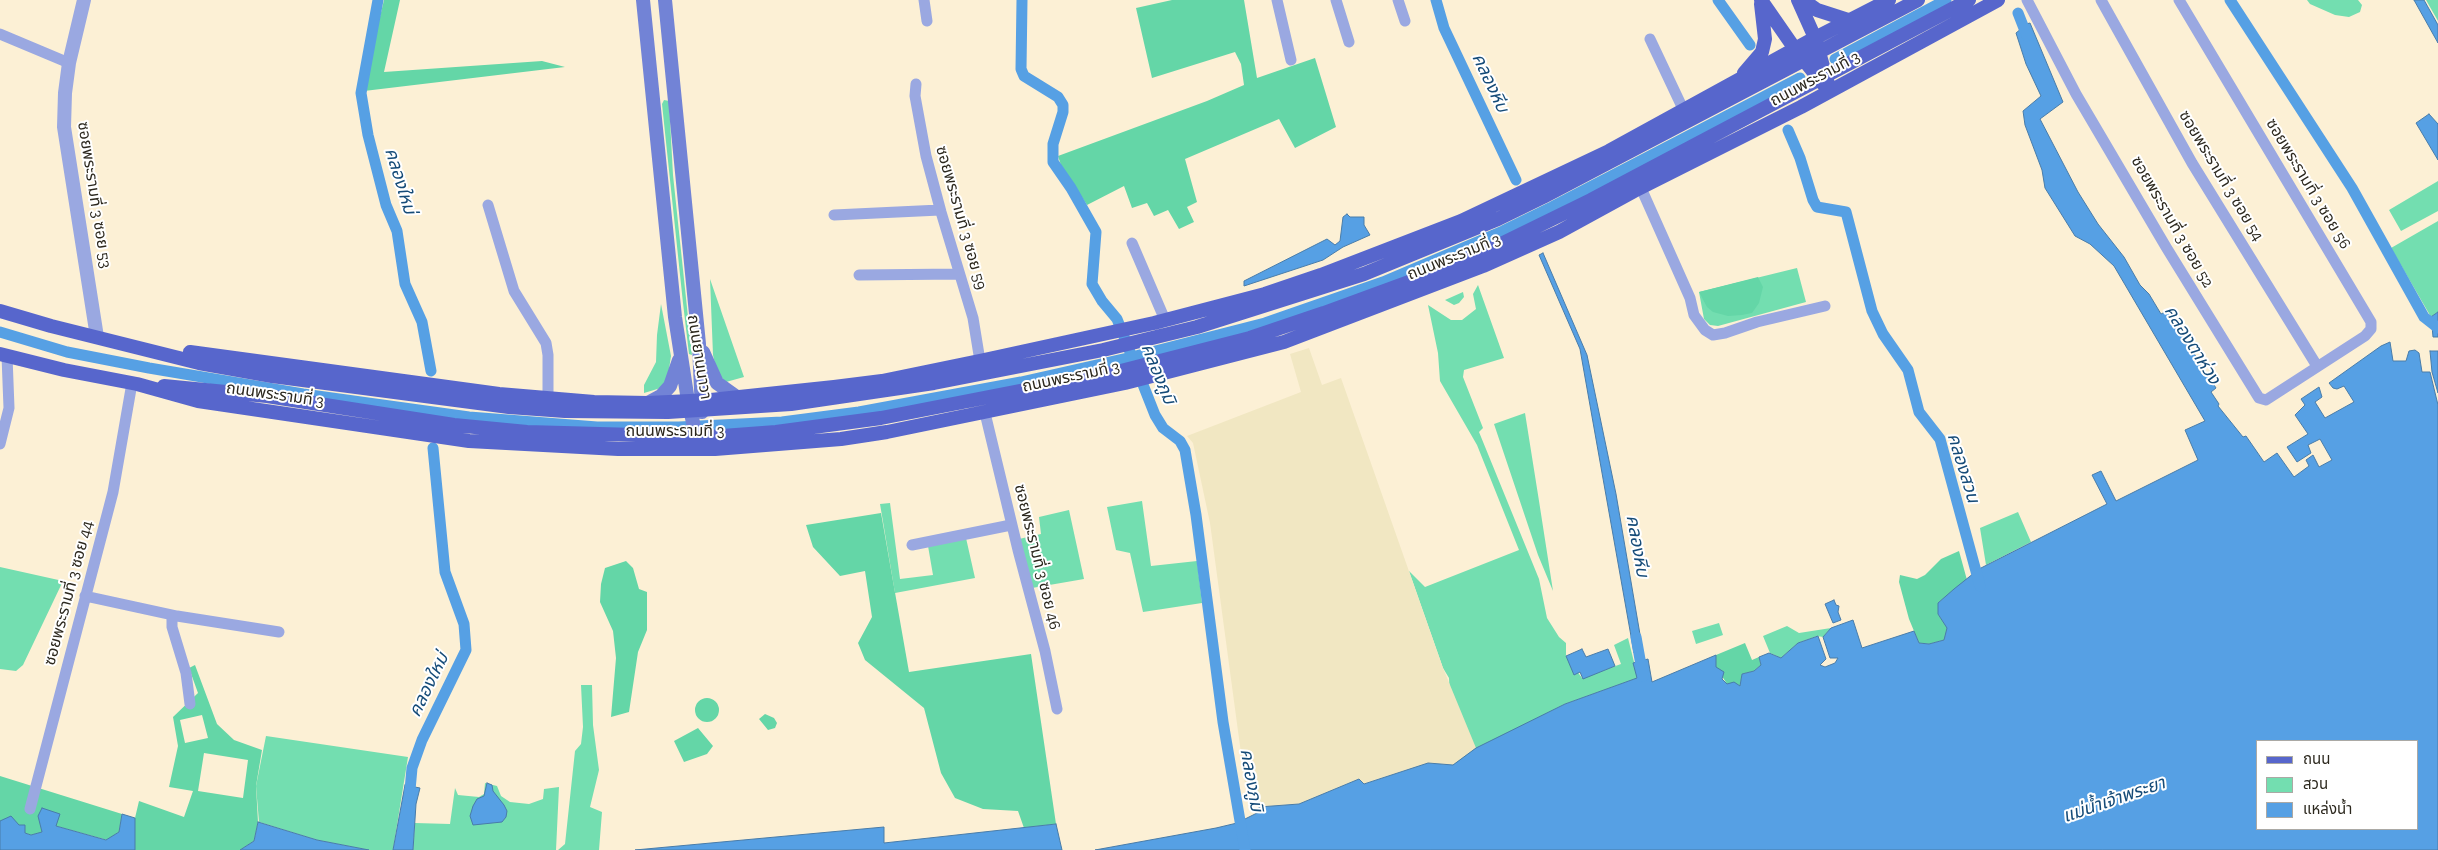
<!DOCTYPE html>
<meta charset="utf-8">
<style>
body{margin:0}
#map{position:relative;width:2438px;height:850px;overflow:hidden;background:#fcf0d5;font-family:"Zilla Slab","Noto Sans Thai",serif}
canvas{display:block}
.legend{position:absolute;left:2256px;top:740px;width:162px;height:90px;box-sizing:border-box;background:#fff;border:1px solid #aba9a5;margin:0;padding:6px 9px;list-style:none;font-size:15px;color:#2c281e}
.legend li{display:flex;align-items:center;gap:10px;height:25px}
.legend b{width:25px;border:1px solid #aba9a5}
</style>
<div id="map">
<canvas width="2438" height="850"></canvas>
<ul class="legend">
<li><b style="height:6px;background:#5766cc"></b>ถนน</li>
<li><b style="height:14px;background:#73deb0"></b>สวน</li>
<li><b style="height:14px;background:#56a0e4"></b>แหล่งน้ำ</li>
</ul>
</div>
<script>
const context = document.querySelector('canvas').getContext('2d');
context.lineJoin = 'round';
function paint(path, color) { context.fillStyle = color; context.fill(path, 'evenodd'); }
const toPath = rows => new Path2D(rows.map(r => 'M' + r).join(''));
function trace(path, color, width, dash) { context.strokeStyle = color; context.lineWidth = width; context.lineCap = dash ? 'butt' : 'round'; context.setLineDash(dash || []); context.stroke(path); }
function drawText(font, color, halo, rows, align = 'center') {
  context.font = font + ' "Zilla Slab","Noto Sans Thai",serif'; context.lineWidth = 4; context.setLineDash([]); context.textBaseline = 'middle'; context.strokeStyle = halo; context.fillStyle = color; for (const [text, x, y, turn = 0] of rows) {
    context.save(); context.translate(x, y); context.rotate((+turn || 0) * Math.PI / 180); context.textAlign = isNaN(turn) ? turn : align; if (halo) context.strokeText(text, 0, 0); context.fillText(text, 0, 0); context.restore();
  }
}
const green = toPath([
 [2307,0,2358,0,2362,5,2360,12,2349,17,2335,15,2310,4],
 [2426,0,2438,0,2438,21],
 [664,100,669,101,673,175,692,355,689,354,683,303,662,104],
 [2438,181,2438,211,2401,231,2389,210],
 [2438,221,2438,312,2431,317,2391,248],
 [1797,268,1806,302,1718,326,1710,325,1704,319,1699,292],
 [710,279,744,377,726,382,717,373,713,355],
 [1478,285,1504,358,1464,370,1463,377,1483,428,1479,432,1539,579,1547,618,1559,637,1566,643,1566,656,1582,678,1621,664,1614,645,1628,638,1638,678,1565,704,1453,765,1449,678,1443,668,1409,571,1425,587,1519,550,1477,445,1440,381,1438,353,1428,305,1451,320,1462,320,1476,309,1473,294],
 [1463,292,1464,297,1459,303,1454,305,1445,300],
 [661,304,671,356,668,376,664,387,644,393,644,385,656,362,657,335],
 [1525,413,1539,501,1553,591,1538,555,1494,424],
 [1142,501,1151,566,1197,561,1202,603,1143,612,1130,553,1116,550,1107,507],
 [890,503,900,579,933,575,928,546,966,538,975,578,895,593,880,504],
 [1069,510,1084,579,1032,588,1019,539,1041,534,1039,517],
 [2018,512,2031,542,1986,565,1980,528],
 [0,567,63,581,23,665,16,671,0,669],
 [1719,623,1723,635,1696,644,1692,631],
 [1787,626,1799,633,1831,628,1823,637,1817,636,1798,643,1781,658,1770,653,1763,636],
 [581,685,592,685,593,725,599,770,590,807,602,812,599,850,558,850,565,844,575,751,581,744,583,727],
 [266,736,408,757,393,850,369,850,317,840,259,822,256,786],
 [485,783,497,786,501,796,510,802,529,804,543,799,544,789,559,787,556,850,413,850,415,823,450,824,455,788,458,795,479,797,484,794]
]);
const forest = toPath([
 [384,0,400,0,384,72,542,61,565,67,364,91,365,79],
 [1172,0,1244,0,1257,78,1315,58,1336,127,1295,148,1279,119,1185,159,1197,202,1187,207,1194,222,1179,229,1168,210,1154,216,1147,203,1132,208,1124,186,1087,205,1061,165,1058,156,1207,101,1244,85,1241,64,1235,52,1152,78,1136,8],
 [1758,277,1763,287,1759,303,1752,313,1742,315,1728,316,1713,312,1707,307,1699,292],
 [881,513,909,672,1031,654,1056,824,1024,828,1018,811,983,809,955,798,941,773,924,708,865,660,858,643,872,617,865,571,840,576,813,547,806,525],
 [1959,551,1967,580,1938,603,1938,614,1948,628,1944,640,1929,644,1919,643,1909,619,1899,582,1900,575,1917,579,1925,575,1941,559],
 [626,561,633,568,639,589,647,592,647,630,638,652,629,712,611,717,616,658,613,631,600,602,601,584,605,568],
 [1745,643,1752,660,1759,657,1761,665,1754,671,1742,674,1740,686,1727,684,1716,667,1716,655],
 [195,665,217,724,234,740,262,750,256,786,258,822,254,841,240,850,135,850,135,818,139,801,184,817,193,791,169,787,178,746,173,717,198,693,189,668],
 [202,715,208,738,185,743,180,720],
 [204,753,248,760,243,798,198,791],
 '695 710a12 12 0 1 1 24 0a12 12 0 1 1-24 0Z',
 [765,714,774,718,777,723,775,728,768,730,759,719],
 [698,728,713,746,707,754,684,762,674,741],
 [0,776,122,814,119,832,107,840,56,826,38,816,43,832,31,835,25,833,19,825,0,821]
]);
const sand = toPath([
 [1309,348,1322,385,1341,378,1443,668,1476,748,1453,765,1428,763,1363,784,1359,779,1299,804,1259,807,1254,782,1245,783,1210,523,1193,443,1187,436,1301,392,1290,354]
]);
const water = toPath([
 [2414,0,2424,0,2438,25,2438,43,2414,0],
 [2024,21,2026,24,2030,23,2063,102,2040,119,2078,192,2098,224,2124,257,2140,285,2149,294,2161,314,2167,311,2216,388,2211,392,2219,404,2218,406,2243,437,2246,436,2264,462,2277,453,2294,477,2309,466,2306,460,2313,455,2319,467,2332,460,2320,439,2308,445,2311,453,2297,462,2287,447,2308,434,2295,415,2305,405,2301,399,2319,387,2322,397,2315,402,2325,418,2354,402,2344,386,2337,389,2333,388,2329,383,2381,346,2390,342,2393,361,2406,361,2409,351,2415,350,2419,353,2422,372,2430,372,2438,405,2438,850,1095,850,1216,828,1237,823,1259,812,1259,807,1299,804,1359,779,1364,784,1428,763,1453,765,1476,748,1565,704,1637,678,1633,663,1648,659,1652,682,1716,655,1716,667,1724,672,1722,679,1727,684,1734,682,1740,686,1742,674,1754,671,1761,665,1759,657,1769,653,1781,658,1798,643,1818,636,1826,659,1820,665,1825,667,1835,663,1838,658,1830,658,1823,637,1831,628,1853,620,1862,648,1914,631,1919,643,1929,644,1944,640,1947,628,1938,614,1938,603,1954,589,1979,569,2107,504,2092,475,2101,471,2116,501,2198,460,2185,430,2205,421,2114,266,2090,244,2075,236,2045,188,2042,170,2025,125,2023,111,2041,96,2026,64,2016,33,2022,28,2019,24,2024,21],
 [2257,741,2417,741,2417,829,2257,829,2257,741],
 [2429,114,2438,124,2438,160,2416,123,2429,114],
 [1347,214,1350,217,1364,217,1364,225,1370,235,1343,247,1323,260,1244,286,1244,281,1327,239,1335,245,1340,241,1343,217,1347,214],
 [1543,253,1587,355,1616,494,1643,652,1634,653,1580,349,1539,255,1543,253],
 [2438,312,2438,337,2433,337,2432,326,2425,321,2438,312],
 [2430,351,2438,351,2438,393,2432,372,2430,351],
 [1834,600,1836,605,1839,606,1838,612,1841,620,1833,623,1825,604,1834,600],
 [1582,649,1586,657,1608,649,1615,666,1583,679,1580,672,1574,675,1566,656,1582,649],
 [487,783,492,785,493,791,504,805,507,811,506,817,502,822,473,825,470,816,473,806,477,799,484,796,487,783],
 [405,785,420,788,416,804,413,850,393,850,405,785],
 [42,808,60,814,56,826,106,840,119,832,122,814,135,818,135,850,0,850,0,821,11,816,19,825,25,825,25,833,31,835,42,832,38,816,42,808],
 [258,822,317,840,369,850,240,850,254,841,258,822],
 [1056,824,1062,850,635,850,884,827,884,843,1056,824]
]);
const canal = toPath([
 [378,0,361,93,368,135,386,205,397,231,405,284,422,322,431,371],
 [1022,0,1021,69,1024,76,1058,97,1063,105,1063,112,1053,144,1053,162,1071,188,1096,232,1092,284,1102,301,1117,319,1130,352],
 [1436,0,1444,28,1516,180],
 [1718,0,1750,45],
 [2230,0,2352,188,2424,317,2438,328],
 [2018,13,2027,36],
 [1835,59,1946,0],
 [1788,130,1800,158,1813,200,1817,207,1846,212,1872,311,1883,334,1908,370,1919,412,1940,439,1980,586],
 [0,332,67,352,149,368,303,394,469,417,597,427,679,427,782,422,859,412,1021,382,1132,357,1265,323,1383,282,1503,231,1552,207,1800,78],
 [1138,372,1155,415,1163,428,1180,441,1185,450,1196,515,1223,722,1245,850],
 [1636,637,1643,676],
 [409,801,412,768,422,740,466,650,464,624,445,572,433,448]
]);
const minor = toPath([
 [924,0,927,21],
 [1277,0,1291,60],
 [1336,0,1349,42],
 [1398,0,1405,21],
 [2027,0,2076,94,2166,247,2259,398,2266,400,2365,336,2371,329,2371,322,2179,0],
 [2101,0,2192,163,2317,366],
 [0,34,69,63],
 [1650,39,1684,111],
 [916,84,915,96,926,156,941,212,973,318,980,361],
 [1641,188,1690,298,1694,315,1705,330,1713,335,1725,333,1757,322,1825,306],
 [488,205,514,291,546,343,548,355,548,398],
 [834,215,940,210],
 [1132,243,1165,320],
 [859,275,959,274],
 [985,413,1018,550,1045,651,1057,709],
 [0,444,9,408,7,356],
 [912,545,1011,525],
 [85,596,177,616,279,632],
 [172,615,172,627,186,673,190,704],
 [30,809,113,492,132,383]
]);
const tertiary = toPath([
 [84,0,69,63,65,93,64,127,97,337]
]);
const secondary = toPath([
 [643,0,675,317,688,401,699,448],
 [665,0,699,344,702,412],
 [703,352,717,383,738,398],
 [648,403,661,396,670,386,679,360]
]);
const primary = toPath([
 [1761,0,1795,49,1825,86],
 [1798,0,1815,38,1828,84],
 [1803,0,1817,10,1848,20],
 [1744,73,1762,52,1765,39,1761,4],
 [0,311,51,326,199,363,272,376,509,407,565,411,668,412,791,404,934,383,1103,350,1197,327,1364,274,1498,219,1543,197,1918,0],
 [190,352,499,394,594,402,648,403,711,400,834,387,882,381,984,360,1154,323,1265,294,1321,275,1461,221,1609,151,1815,38,1889,0],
 [0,354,64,370,137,384,198,401,469,441,618,449,715,449,841,439,887,432,1125,383,1284,342,1483,266,1559,232,1634,191,1801,107,1998,0],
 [164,386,267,396,454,425,527,432,709,437,776,432,881,418,1117,372,1250,338,1324,313,1436,272,1497,246,1591,200,1969,0]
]);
const streetNames = [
 ["ถนนพระรามที่ 3",1815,79,-28],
 ["ซอยพระรามที่ 3 ซอย 54",2221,176,59],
 ["ซอยพระรามที่ 3 ซอย 56",2308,184,59],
 ["ซอยพระรามที่ 3 ซอย 53",94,195,81],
 ["ซอยพระรามที่ 3 ซอย 59",961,218,74],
 ["ซอยพระรามที่ 3 ซอย 52",2172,222,60],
 ["ถนนพระรามที่ 3",1454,257,-22],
 ["ถนนยานนาวา",699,357,81],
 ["ถนนพระรามที่ 3",1071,377,-12],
 ["ถนนพระรามที่ 3",275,395,8],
 ["ถนนพระรามที่ 3",675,431],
 ["ซอยพระรามที่ 3 ซอย 46",1037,557,76],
 ["ซอยพระรามที่ 3 ซอย 44",69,593,-75]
];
const waterNames = [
 ["คลองหีบ",1490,83,65],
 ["คลองใหม่",400,181,73],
 ["คลองตาห่วง",2192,345,58],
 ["คลองภูมิ",1158,374,68],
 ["คลองสวน",1963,468,73],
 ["คลองหีบ",1637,546,80],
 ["คลองใหม่",429,685,-64],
 ["คลองภูมิ",1251,780,80],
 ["แม่น้ำเจ้าพระยา",2114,800,-19]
];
paint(green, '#73deb0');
paint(forest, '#64d6a7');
paint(sand, '#f1e7c2');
paint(water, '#56a0e4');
trace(water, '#497ca9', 1);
trace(canal, '#56a0e4', 11);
trace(minor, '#9aa8e1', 11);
trace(tertiary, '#9aa8e1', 14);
trace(secondary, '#7283d6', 14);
trace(primary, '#5766cc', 14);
drawText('16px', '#2c281e', '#fff', streetNames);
drawText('italic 18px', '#154b78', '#fff', waterNames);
</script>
